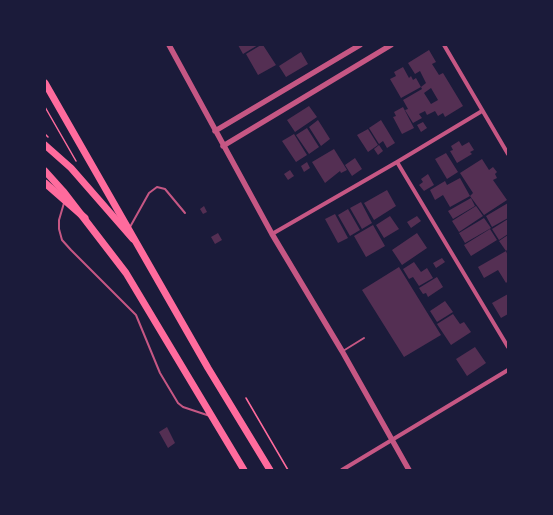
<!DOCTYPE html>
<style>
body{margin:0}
#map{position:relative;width:553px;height:515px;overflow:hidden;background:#1b1b3a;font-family:Helvetica,sans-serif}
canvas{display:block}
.frame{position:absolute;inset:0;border:46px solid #1b1b3a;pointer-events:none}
</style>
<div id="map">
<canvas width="553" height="515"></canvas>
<div class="frame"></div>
</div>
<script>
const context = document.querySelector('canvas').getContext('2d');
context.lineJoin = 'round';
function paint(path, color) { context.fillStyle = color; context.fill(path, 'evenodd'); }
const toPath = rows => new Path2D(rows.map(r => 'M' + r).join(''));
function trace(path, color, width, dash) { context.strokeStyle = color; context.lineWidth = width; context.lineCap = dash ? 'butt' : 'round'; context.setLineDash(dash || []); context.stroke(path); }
const building = toPath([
 [238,45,258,45,243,54],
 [261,45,263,45,276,65,258,75,246,54],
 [429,50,436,62,432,64,439,75,443,73,463,106,445,117,443,113,438,116,435,111,427,115,425,111,419,114,422,118,413,123,405,110,408,109,403,100,422,89,421,87,426,83,420,71,415,74,408,63],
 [431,88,438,100,431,104,424,93],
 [301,52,308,64,286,77,279,66],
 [403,67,409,78,411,76,413,80,416,78,421,87,401,98,390,79,396,76,394,72],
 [309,106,317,117,295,132,287,120],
 [403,107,414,128,402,134,393,117,396,116,394,112],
 [318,120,330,139,321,146,309,127],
 [381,120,395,143,387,148,383,141,379,144,369,128],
 [423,122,427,128,421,132,417,125],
 [307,128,319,147,309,154,296,135],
 [368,129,378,145,368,152,357,135],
 [294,134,307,155,296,162,282,141],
 [459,141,462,146,469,142,474,150,470,152,472,154,457,163,450,151,453,150,451,146],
 [379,145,383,151,378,155,374,149],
 [334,149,347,170,341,173,340,171,325,183,312,162],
 [446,153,458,172,447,179,435,159],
 [355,158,362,169,352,176,345,165],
 [482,159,489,170,493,167,497,172,495,174,497,178,493,180,507,200,484,215,470,196,473,193,460,173],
 [307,162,310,168,304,172,301,166],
 [290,170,294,176,288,180,284,174],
 [428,174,434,185,424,191,419,185,423,182,421,179],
 [460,178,470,196,450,207,443,195,435,200,430,190,445,181,447,185],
 [387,190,396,206,374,220,364,203],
 [471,198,475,206,453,219,448,211],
 [361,202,372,223,362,229,350,208],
 [508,203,508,218,492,227,486,216],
 [204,206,207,212,203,214,200,209],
 [476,206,483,216,459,232,452,221],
 [348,209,360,230,350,236,338,215],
 [335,214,348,238,338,243,325,219],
 [390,216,399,229,384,238,376,225],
 [417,216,421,221,411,228,407,222],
 [484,218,491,228,465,243,459,233],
 [508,219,508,234,499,240,492,229],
 [373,225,385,246,366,257,354,236],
 [490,229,497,240,471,256,464,245],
 [218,233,222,240,215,244,211,237],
 [417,233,427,248,402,265,392,250],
 [508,235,508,249,506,251,499,241],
 [506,251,508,256,508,281,506,283,498,270,484,278,478,267],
 [442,258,445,262,436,268,433,263],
 [414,262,421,272,427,268,433,278,419,286,413,277,409,279,403,269],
 [399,267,441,335,404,357,362,290],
 [437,277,443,287,428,297,426,293,423,294,419,288],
 [508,294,508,314,501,318,492,303],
 [445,301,453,312,437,322,430,311],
 [453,314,460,324,464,322,471,332,451,345,437,324],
 [475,347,486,363,467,376,456,359],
 [167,427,175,443,168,448,159,432]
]);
const path = toPath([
 [45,107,76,161],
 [45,134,48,137],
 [246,398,288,470]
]);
const service = toPath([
 [64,203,59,220,59,229,62,240,71,250,136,315,160,373,178,403,183,407,210,416],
 [130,227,149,193,157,187,165,189,185,213],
 [343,351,364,338]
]);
const minor = toPath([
 [444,45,508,154],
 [397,162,508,347],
 [272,234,397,162,482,111],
 [342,470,508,370]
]);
const tertiary = toPath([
 [169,45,272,234,342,351,409,470],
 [215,131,360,45],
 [223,146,391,45]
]);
const primary = toPath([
 [45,83,208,368,270,470],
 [45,171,63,191,126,273,244,470]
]);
const trunk = toPath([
 [45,145,71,168,133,239],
 [45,183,85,218]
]);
paint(building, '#542f53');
trace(path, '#ff6b9d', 1.5);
trace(service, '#c65784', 2);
trace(minor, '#c65784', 4);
trace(tertiary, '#c65784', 5.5);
trace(primary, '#ff6b9d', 7);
trace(trunk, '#ff6b9d', 7);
</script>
